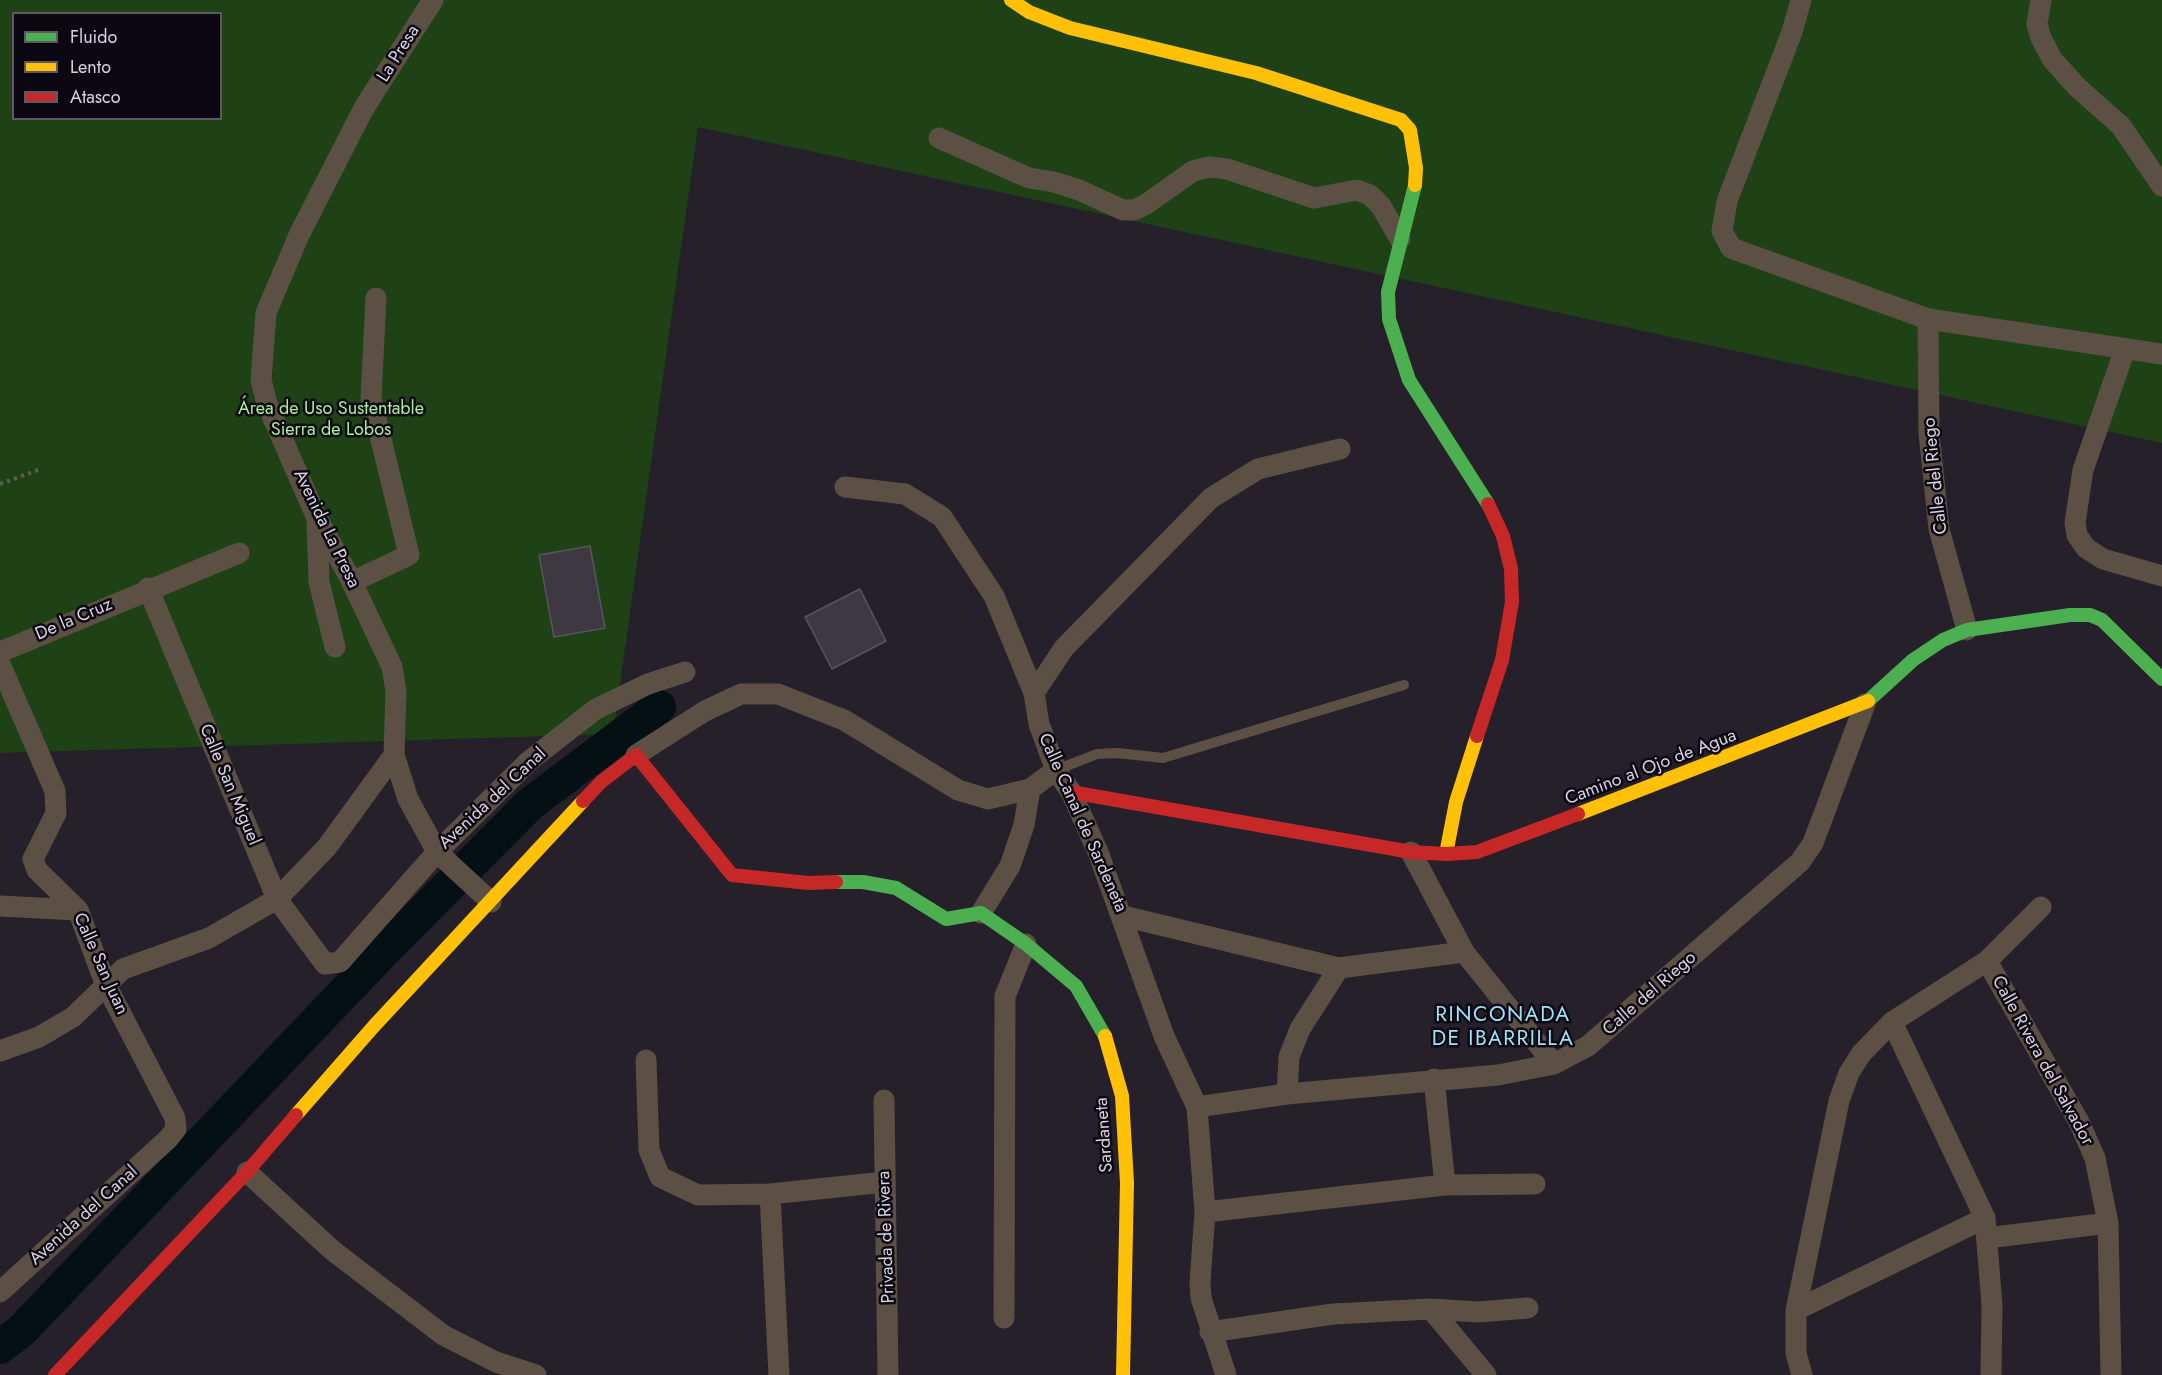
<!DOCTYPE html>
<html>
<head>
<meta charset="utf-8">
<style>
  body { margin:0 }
  #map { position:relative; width:2162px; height:1375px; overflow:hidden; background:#25202a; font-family:Jost,sans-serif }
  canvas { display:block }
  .legend { position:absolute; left:12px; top:12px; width:210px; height:108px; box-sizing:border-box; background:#0c0811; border:2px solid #5e5964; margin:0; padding:8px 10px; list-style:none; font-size:18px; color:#d8d2e0 }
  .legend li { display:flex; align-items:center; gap:12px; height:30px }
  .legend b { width:30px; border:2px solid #5e5964 }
</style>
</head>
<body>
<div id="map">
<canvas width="2162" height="1375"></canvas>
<ul class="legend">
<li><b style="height:8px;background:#4caf50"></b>Fluido</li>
<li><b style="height:8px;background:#ffc107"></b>Lento</li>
<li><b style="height:8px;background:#c62828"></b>Atasco</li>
</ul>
</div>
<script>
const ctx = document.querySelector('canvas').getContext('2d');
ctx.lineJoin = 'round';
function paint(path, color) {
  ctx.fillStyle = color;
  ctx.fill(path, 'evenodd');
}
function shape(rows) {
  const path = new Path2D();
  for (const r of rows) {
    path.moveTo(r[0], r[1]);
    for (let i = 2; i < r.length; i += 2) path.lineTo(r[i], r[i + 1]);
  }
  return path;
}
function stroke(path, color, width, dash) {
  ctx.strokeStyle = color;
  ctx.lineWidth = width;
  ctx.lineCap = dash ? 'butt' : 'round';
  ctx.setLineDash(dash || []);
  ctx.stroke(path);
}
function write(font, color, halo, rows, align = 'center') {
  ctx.font = font + ' Jost,sans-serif';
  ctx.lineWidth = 5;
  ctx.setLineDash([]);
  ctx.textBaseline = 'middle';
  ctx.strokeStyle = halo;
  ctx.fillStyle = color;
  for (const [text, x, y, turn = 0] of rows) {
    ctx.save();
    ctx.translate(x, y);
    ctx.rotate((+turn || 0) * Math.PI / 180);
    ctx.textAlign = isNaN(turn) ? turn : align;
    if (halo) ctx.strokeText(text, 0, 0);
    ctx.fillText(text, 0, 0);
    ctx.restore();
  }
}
const green = shape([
  [0,0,2162,0,2162,443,698,127,613,734,0,753],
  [14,14,220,14,220,118,14,118]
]);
const river = shape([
  [0,1347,21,1331,382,953,530,804,659,707]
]);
const building = shape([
  [590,546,605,628,554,637,539,555,590,546],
  [860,589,886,641,832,669,805,617,860,589]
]);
const path = shape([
  [0,484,38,470]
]);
const lane = shape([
  [1056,770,1097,754,1118,753,1163,758,1404,685]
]);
const street = shape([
  [433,0,364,108,299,235,266,313,261,380,267,404,316,516,352,582,392,667,396,691,394,755,408,799,437,852,491,902],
  [1801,0,1792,32,1727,201,1722,231,1731,248,1928,319,2162,354],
  [2041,0,2037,24,2041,38,2052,59,2077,87,2121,126,2162,186],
  [939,138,1029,178,1054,182,1079,190,1123,210,1134,210,1145,205,1193,171,1209,167,1227,169,1314,198,1357,190,1370,195,1381,206,1400,239],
  [1928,319,1929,433,1939,529,1967,630],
  [2125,349,2083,470,2075,523,2077,535,2086,548,2103,559,2162,576],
  [845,487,905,494,942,517,994,596,1034,693],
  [317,523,319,582,335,647],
  [352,582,409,555,371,398,376,298],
  [148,588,277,899,325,964,340,962,437,852,529,761,596,709,648,684,685,672],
  [0,652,239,553],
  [0,664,55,791,56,813,33,859,37,870,78,910,105,983,175,1118,176,1129,168,1139,0,1292],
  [636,755,705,711,741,694,778,694,844,720,958,790,988,799,1030,789],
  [1411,852,1464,952,1554,1064],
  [0,906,78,910],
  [981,913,1010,866,1024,825,1030,789,1056,770],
  [1123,916,1339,968,1464,952],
  [1987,961,2079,1122,2095,1158,2108,1223,2111,1375],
  [1892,1022,1985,1218,1992,1306,1991,1375],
  [0,1051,39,1037,73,1017,123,969,209,938,277,899,327,847,394,755],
  [646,1060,649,1150,660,1177,698,1195,770,1194,885,1182],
  [1434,1079,1445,1185],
  [1287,1094,1289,1057,1300,1029,1339,968],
  [884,1100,888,1375],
  [1197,1107,1287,1094,1498,1075,1554,1064,1588,1046,1800,862,1813,843,1865,704],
  [247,1172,332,1250,443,1335,496,1362,536,1375],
  [770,1194,779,1375],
  [1205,1212,1445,1185,1535,1184],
  [1987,1238,2108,1223],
  [1431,1309,1486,1375],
  [1796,1310,1985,1218],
  [1004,1318,1005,996,1026,944],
  [1210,1332,1333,1314,1431,1309,1478,1312,1528,1308],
  [1226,1375,1201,1298,1200,1282,1205,1212,1197,1107,1164,1036,1098,852,1071,792,1056,770,1039,724,1034,693,1064,648,1211,498,1258,469,1340,449],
  [1802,1375,1796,1353,1796,1310,1839,1101,1849,1073,1861,1054,1892,1022,1987,961,2041,907]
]);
const fast = shape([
  [1415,185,1388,292,1389,319,1409,380,1488,504],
  [1868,701,1913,660,1943,640,1967,630,2070,615,2090,615,2102,620,2162,679],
  [836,882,863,882,896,888,946,919,981,913,1026,944,1076,986,1105,1036]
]);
const slow = shape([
  [1011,0,1029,12,1070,28,1256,73,1401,120,1410,130,1416,168,1415,185],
  [1578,814,1868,701],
  [1446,854,1456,802,1477,736],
  [1105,1036,1122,1096,1127,1183,1123,1375],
  [296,1115,374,1026,583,801]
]);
const jam = shape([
  [1477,736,1502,660,1512,602,1511,569,1503,536,1488,504],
  [1071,792,1411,852,1446,854,1477,852,1578,814],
  [583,801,601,782,636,755,732,875,808,883,836,882],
  [55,1375,247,1172,296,1115]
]);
const streetNames = [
  ["La Presa",399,54,-58],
  ["Calle del Riego",1936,476,-96],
  ["Avenida La Presa",326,529,64],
  ["De la Cruz",74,620,-23],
  ["Camino al Ojo de Agua",1651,768,-21],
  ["Calle San Miguel",229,785,67],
  ["Avenida del Canal",493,799,-43],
  ["Calle Canal de Sardeneta",1082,823,66],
  ["Calle San Juan",100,964,66],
  ["Calle del Riego",1650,994,-41],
  ["Calle Rivera del Salvador",2042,1061,61],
  ["Sardaneta",1105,1135,-94],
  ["Avenida del Canal",84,1216,-42],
  ["Privada de Rivera",887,1237,-92]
];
const parkNames = [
  ["Área de Uso Sustentable",331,410],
  ["Sierra de Lobos",331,431]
];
const quarterNames = [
  ["RINCONADA",1503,1016],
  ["DE IBARRILLA",1503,1040]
];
paint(green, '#1e4216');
stroke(river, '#051014', 34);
paint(building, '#3d3841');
stroke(building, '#59545e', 1.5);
stroke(path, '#635b57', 4, [3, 4.5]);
stroke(lane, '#5c5045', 10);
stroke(street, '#5c5045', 21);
stroke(fast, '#4caf50', 14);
stroke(slow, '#ffc107', 14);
stroke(jam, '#c62828', 14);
write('18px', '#d8d2e0', '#0c0811', streetNames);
write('18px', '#a6ef96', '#0c0811', parkNames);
ctx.letterSpacing = '1.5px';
write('21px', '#99e5fa', '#0c0811', quarterNames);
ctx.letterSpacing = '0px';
</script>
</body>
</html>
